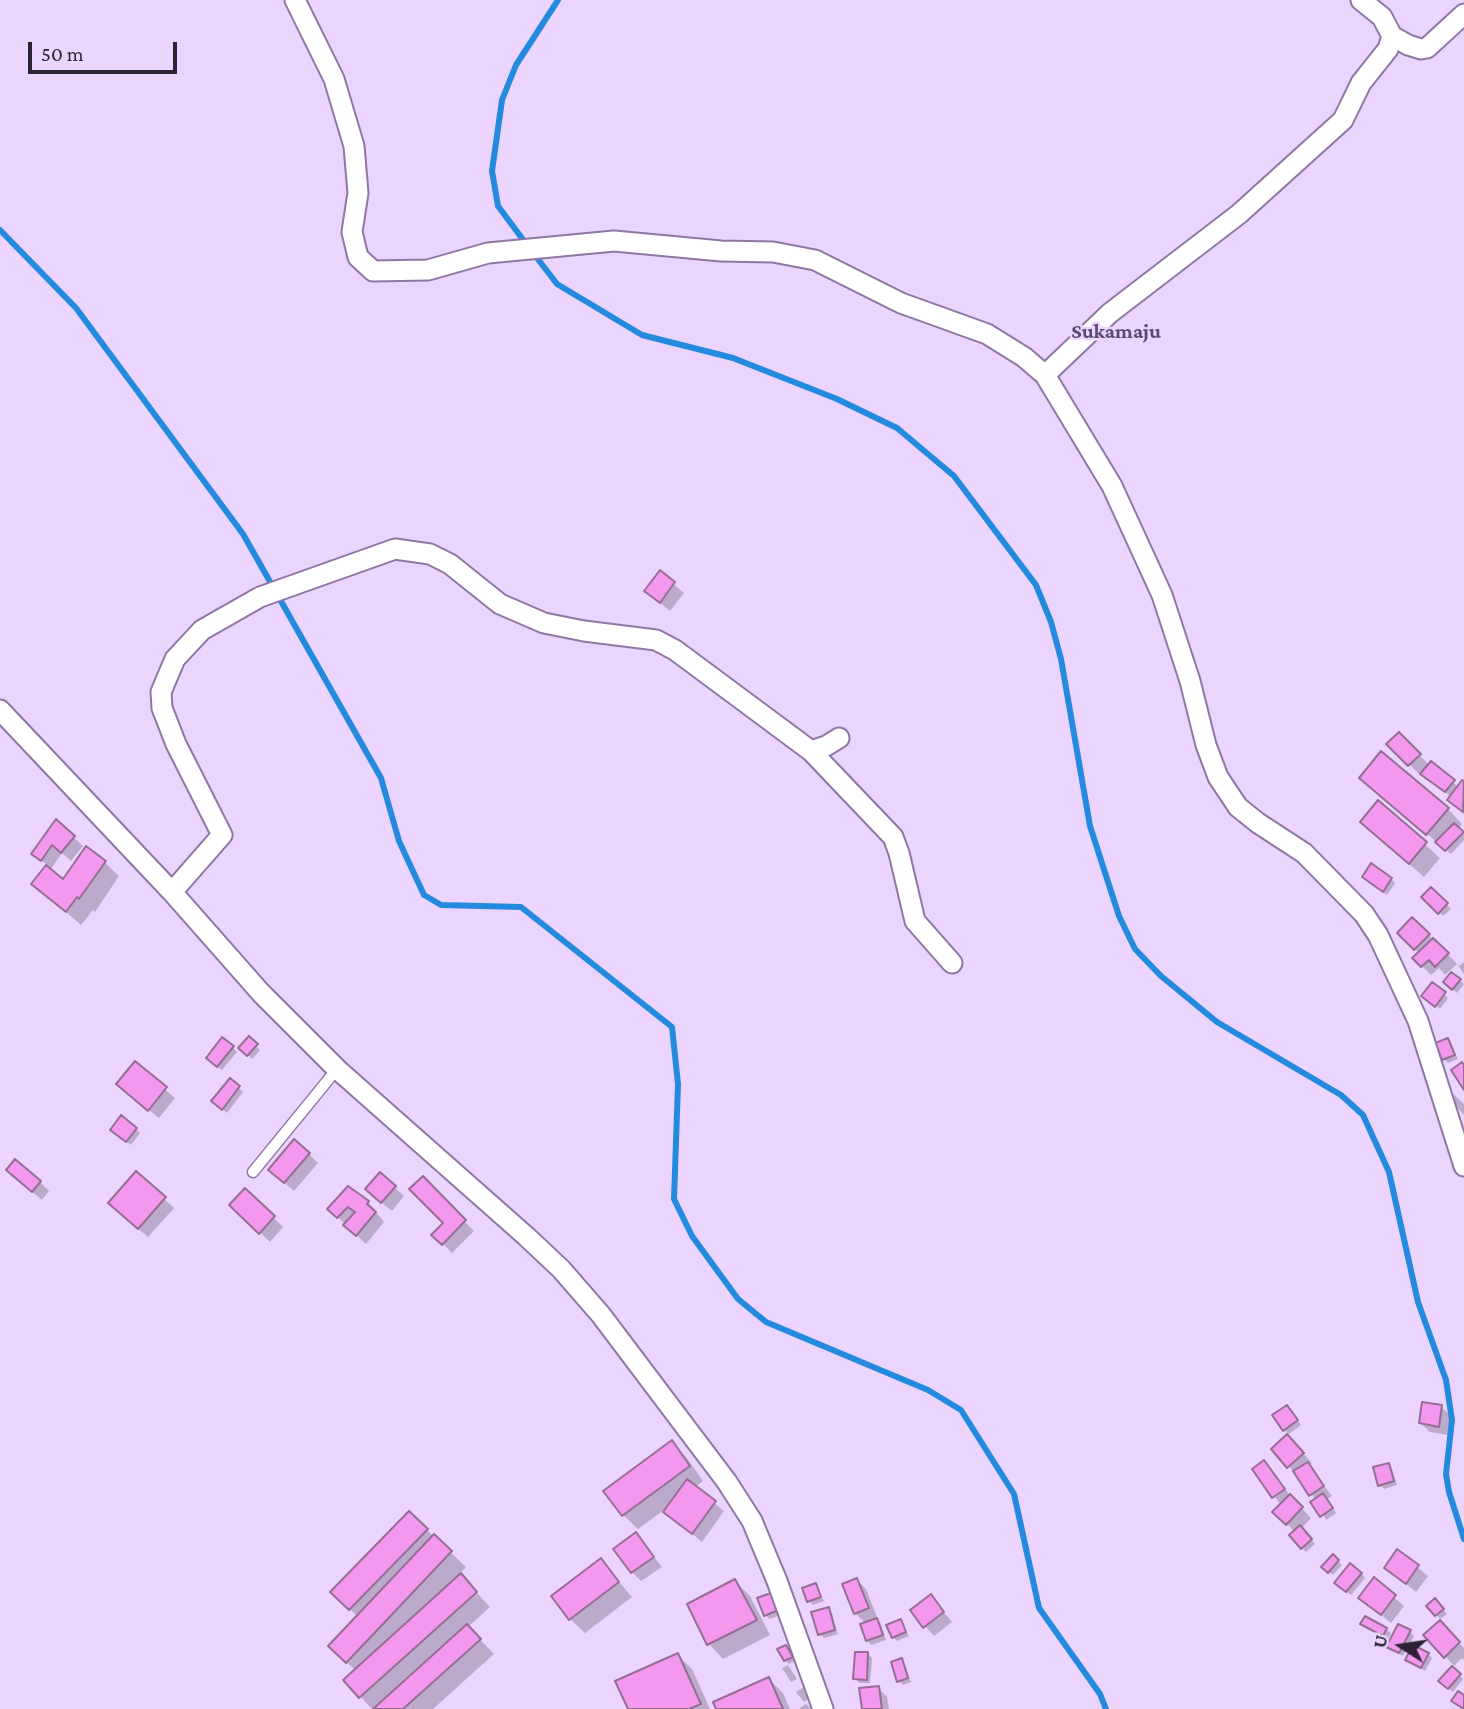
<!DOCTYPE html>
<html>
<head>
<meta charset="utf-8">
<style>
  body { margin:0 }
  #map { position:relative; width:1464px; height:1709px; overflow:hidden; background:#ebd5fe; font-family:"Crimson Pro",serif }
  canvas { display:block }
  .north { position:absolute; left:1366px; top:1611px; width:70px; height:70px; -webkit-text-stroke:5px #ebd5fe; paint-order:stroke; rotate:282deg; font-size:19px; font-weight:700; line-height:28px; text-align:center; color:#2c2234 }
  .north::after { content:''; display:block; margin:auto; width:24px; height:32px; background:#2c2234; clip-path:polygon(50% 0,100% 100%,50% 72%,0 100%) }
  .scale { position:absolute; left:28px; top:42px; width:149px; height:32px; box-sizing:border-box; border:4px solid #2c2234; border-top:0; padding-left:9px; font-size:21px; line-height:24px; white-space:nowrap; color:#2c2234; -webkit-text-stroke:5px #ebd5fe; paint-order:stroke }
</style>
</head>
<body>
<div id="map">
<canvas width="1464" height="1709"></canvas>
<div class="north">U</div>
<div class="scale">50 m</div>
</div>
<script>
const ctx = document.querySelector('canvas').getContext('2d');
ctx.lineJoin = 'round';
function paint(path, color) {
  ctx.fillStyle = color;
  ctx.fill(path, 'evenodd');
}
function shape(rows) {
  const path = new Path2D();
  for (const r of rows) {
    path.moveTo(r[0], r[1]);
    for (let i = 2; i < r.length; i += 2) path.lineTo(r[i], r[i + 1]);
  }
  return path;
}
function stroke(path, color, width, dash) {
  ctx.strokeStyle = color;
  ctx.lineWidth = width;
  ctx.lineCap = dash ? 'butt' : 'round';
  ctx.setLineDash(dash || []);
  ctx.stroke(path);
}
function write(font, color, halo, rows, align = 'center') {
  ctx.font = font + ' "Crimson Pro",serif';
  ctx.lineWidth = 5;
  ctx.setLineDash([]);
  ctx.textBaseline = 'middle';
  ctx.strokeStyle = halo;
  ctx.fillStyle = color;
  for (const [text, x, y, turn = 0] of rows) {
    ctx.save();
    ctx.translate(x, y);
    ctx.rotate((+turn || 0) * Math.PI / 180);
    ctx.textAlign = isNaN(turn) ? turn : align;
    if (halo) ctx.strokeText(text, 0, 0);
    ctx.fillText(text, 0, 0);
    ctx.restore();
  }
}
const shadow = shape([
  [660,573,684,593,670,611,646,591],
  [1399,734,1429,765,1459,787,1462,782,1464,783,1464,814,1449,800,1451,797,1421,772,1419,774,1389,744],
  [1361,778,1448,809,1462,824,1458,829,1464,835,1464,840,1451,854],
  [1379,803,1440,858,1424,877,1362,822],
  [56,821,83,846,71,861,62,853,50,870,64,881,104,862,119,876,95,912,93,910,81,925,34,884,48,866,34,854],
  [1391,879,1395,883,1387,895,1368,881],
  [1431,889,1451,909,1443,916,1423,897],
  [1413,919,1459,966,1464,962,1464,974,1457,964,1445,975,1439,968,1431,975,1414,958,1420,954,1399,933],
  [1460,980,1464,984,1457,993,1449,986],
  [1444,994,1448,998,1440,1009,1428,1000],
  [249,1039,260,1050,252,1059,241,1048],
  [1447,1040,1458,1059,1448,1063,1444,1059],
  [233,1048,237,1052,222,1070,212,1062],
  [135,1064,175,1098,159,1118,128,1093],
  [230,1080,243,1092,227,1113,218,1105],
  [1452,1093,1464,1104,1464,1115,1448,1097],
  [136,1129,140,1133,131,1145,116,1134],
  [309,1154,318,1163,294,1191,280,1179],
  [136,1173,174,1208,148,1237,119,1212],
  [380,1174,404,1196,392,1211,376,1198],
  [422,1179,474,1231,452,1253,434,1235,445,1223],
  [18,1180,40,1182,49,1191,42,1200],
  [245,1190,283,1227,270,1242,232,1205],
  [368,1202,384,1222,366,1244,329,1209],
  [1441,1407,1451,1416,1448,1435,1430,1432,1420,1423],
  [1291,1411,1301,1425,1289,1434,1284,1430],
  [672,1443,686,1457,703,1481,695,1487,724,1511,702,1542,664,1510,638,1529,623,1515],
  [1297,1446,1312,1463,1309,1466,1332,1496,1327,1499,1336,1513,1326,1520,1316,1500,1289,1466],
  [1264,1463,1293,1499,1311,1518,1301,1529,1315,1544,1306,1552,1291,1535,1295,1532,1275,1512,1281,1505,1254,1470],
  [1388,1465,1392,1469,1397,1485,1384,1489,1380,1485],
  [409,1513,466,1567,459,1574,490,1607,468,1627,494,1654,433,1709,372,1709,345,1680,356,1671,330,1646,358,1617,333,1592],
  [636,1534,662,1567,641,1581,632,1572],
  [1398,1552,1428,1576,1416,1592,1386,1568],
  [1333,1556,1342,1565,1333,1575,1323,1567],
  [601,1561,632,1597,585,1633,570,1619],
  [1361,1574,1365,1578,1351,1595,1340,1587],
  [857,1580,866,1589,877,1617,875,1618,881,1624,886,1640,871,1645,867,1640,866,1624,855,1613],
  [1374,1580,1404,1606,1391,1623,1360,1597],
  [735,1581,750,1596,770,1635,723,1659,709,1644,689,1605],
  [816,1585,824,1601,813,1605,809,1601],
  [931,1597,952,1622,934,1636,912,1611],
  [759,1599,789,1612,770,1619,765,1615],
  [1435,1601,1447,1614,1440,1619,1429,1606],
  [828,1609,832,1613,838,1634,824,1638,820,1634],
  [900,1621,909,1636,897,1641,893,1637],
  [1440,1622,1464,1648,1464,1660,1462,1658,1454,1666,1445,1656],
  [1362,1623,1386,1629,1391,1633,1388,1639],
  [1410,1632,1414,1636,1403,1656,1388,1647],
  [786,1647,795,1661,789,1664,785,1660],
  [868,1654,872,1658,870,1683,859,1683,855,1678],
  [1428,1654,1432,1658,1425,1671,1407,1660],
  [677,1655,692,1669,710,1709,629,1709],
  [901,1660,905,1665,911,1682,903,1685,899,1681],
  [788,1665,797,1679,791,1682,782,1668],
  [1452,1668,1463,1679,1453,1692,1445,1685],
  [769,1679,783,1693,790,1709,718,1709],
  [804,1687,812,1696,804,1702,796,1692],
  [878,1688,887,1697,889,1709,863,1709],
  [806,1704,811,1709,800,1709,800,1708]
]);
const stream = shape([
  [0,230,76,308,243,534,381,778,399,841,424,895,441,905,521,907,672,1027,678,1084,674,1199,692,1236,738,1299,766,1322,928,1390,961,1410,1014,1494,1039,1608,1100,1694,1106,1709],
  [527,245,498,206,492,171,502,100,516,65,558,0],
  [534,254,557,284,642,335,733,358,837,399,897,428,954,476,1036,585,1051,622,1061,659,1090,826,1119,916,1135,949,1161,976,1217,1022,1341,1095,1363,1115,1389,1172,1418,1302,1446,1380,1452,1420,1446,1474,1449,1492,1464,1539]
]);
const building = shape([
  [660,570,675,582,660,603,644,591,660,570],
  [1399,732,1421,754,1408,766,1386,744,1399,732],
  [1381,751,1449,808,1426,835,1359,778,1381,751],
  [1431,761,1455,780,1445,792,1420,774,1431,761],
  [1462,780,1464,781,1463,812,1447,800,1462,780],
  [1378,800,1427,842,1409,864,1360,822,1378,800],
  [56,819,75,836,61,853,52,845,41,861,31,854,56,819],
  [1454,823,1464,832,1445,851,1435,842,1454,823],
  [86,846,106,861,79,899,77,897,66,912,31,884,46,865,63,879,86,846],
  [1371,863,1392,878,1383,892,1362,877,1371,863],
  [1431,887,1448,903,1438,914,1421,897,1431,887],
  [1412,917,1430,934,1414,950,1397,933,1412,917],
  [1433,938,1449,953,1435,967,1429,960,1421,967,1412,958,1433,938],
  [1451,972,1461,979,1452,990,1443,982,1451,972],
  [1432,982,1446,992,1435,1007,1421,996,1432,982],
  [249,1036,258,1044,247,1056,238,1048,249,1036],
  [222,1037,234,1046,217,1067,206,1058,222,1037],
  [1448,1038,1455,1055,1442,1060,1435,1043,1448,1038],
  [135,1061,167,1087,148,1111,116,1084,135,1061],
  [1462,1062,1464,1065,1464,1090,1451,1070,1462,1062],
  [230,1078,240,1086,222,1110,211,1101,230,1078],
  [121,1115,137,1128,126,1142,110,1130,121,1115],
  [294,1139,310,1153,284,1183,268,1170,294,1139],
  [15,1159,41,1181,32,1192,6,1170,15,1159],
  [136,1171,166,1197,138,1229,108,1203,136,1171],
  [380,1172,396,1186,381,1203,365,1189,380,1172],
  [423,1176,466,1220,442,1245,431,1235,443,1223,409,1189,423,1176],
  [348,1186,369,1201,367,1204,376,1212,356,1236,343,1225,355,1212,348,1207,337,1218,327,1209,348,1186],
  [245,1188,275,1216,259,1234,229,1205,245,1188],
  [1422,1402,1442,1405,1439,1427,1419,1423,1422,1402],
  [1287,1405,1298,1420,1283,1431,1272,1415,1287,1405],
  [1287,1434,1304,1453,1287,1468,1271,1449,1287,1434],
  [672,1440,690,1466,622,1516,603,1491,672,1440],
  [1264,1460,1285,1489,1272,1498,1252,1469,1264,1460],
  [1308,1462,1324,1486,1309,1496,1293,1471,1308,1462],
  [1389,1463,1394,1481,1378,1486,1373,1467,1389,1463],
  [687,1479,716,1501,692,1534,663,1512,687,1479],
  [1323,1493,1333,1508,1320,1517,1310,1502,1323,1493],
  [1290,1494,1303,1507,1286,1525,1272,1512,1290,1494],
  [409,1511,428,1529,349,1610,330,1592,409,1511],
  [1300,1525,1312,1539,1301,1549,1289,1535,1300,1525],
  [636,1532,654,1557,631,1573,613,1549,636,1532],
  [434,1534,452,1551,346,1663,328,1646,434,1534],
  [1397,1549,1419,1565,1406,1584,1384,1568,1397,1549],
  [1333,1554,1339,1560,1328,1573,1321,1567,1333,1554],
  [601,1558,619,1582,569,1620,551,1596,601,1558],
  [1350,1563,1362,1573,1346,1592,1334,1583,1350,1563],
  [461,1573,477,1592,359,1698,343,1680,461,1573],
  [1374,1577,1396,1595,1381,1615,1358,1598,1374,1577],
  [857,1578,869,1608,854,1614,842,1584,857,1578],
  [735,1579,757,1620,707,1645,687,1604,735,1579],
  [816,1583,821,1597,807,1602,802,1588,816,1583],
  [779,1590,786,1607,764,1616,757,1598,779,1590],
  [931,1594,944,1612,923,1628,910,1610,931,1594],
  [1435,1598,1444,1609,1435,1616,1426,1606,1435,1598],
  [829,1607,835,1630,818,1635,811,1612,829,1607],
  [1365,1616,1387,1628,1383,1636,1360,1624,1365,1616],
  [877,1618,883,1635,866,1641,860,1624,877,1618],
  [901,1619,906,1632,892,1638,886,1625,901,1619],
  [1440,1620,1460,1642,1444,1658,1423,1635,1440,1620],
  [467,1624,481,1639,403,1709,373,1709,467,1624],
  [1398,1624,1411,1630,1399,1653,1386,1647,1398,1624],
  [786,1645,793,1657,784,1661,777,1649,786,1645],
  [1413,1645,1429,1653,1421,1668,1405,1660,1413,1645],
  [855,1652,868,1652,867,1680,853,1679,855,1652],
  [678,1653,701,1704,689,1709,628,1709,615,1681,678,1653],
  [902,1658,908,1678,897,1682,891,1662,902,1658],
  [1452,1666,1461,1674,1448,1689,1438,1681,1452,1666],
  [769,1677,783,1709,716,1709,713,1702,769,1677],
  [879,1686,882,1709,862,1709,859,1688,879,1686],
  [1458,1691,1464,1695,1464,1709,1451,1701,1458,1691]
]);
const lane = shape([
  [253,1172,337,1069]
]);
const street = shape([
  [295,0,334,79,354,146,358,193,352,232,358,257,373,271,428,270,488,253,614,241,721,251,773,252,815,260,901,303,987,334,1024,357,1045,375,1112,486,1162,595,1190,681,1206,745,1218,777,1238,807,1258,823,1304,853,1364,914,1378,935,1418,1021,1464,1166],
  [1392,36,1408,45,1421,49,1427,48,1464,14],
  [1045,375,1110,313,1239,214,1343,120,1361,83,1388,49,1392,36,1382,17,1361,0],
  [0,710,172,892,261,993,337,1069,527,1237,561,1269,601,1315,727,1482,752,1521,777,1581,823,1709],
  [811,751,893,837,899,853,915,921,952,963],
  [172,892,222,835,176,744,162,708,161,692,175,659,202,630,260,597,395,549,430,554,450,564,500,604,544,623,584,631,656,640,675,650,811,751,826,746,839,738]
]);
const quarterNames = [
  ["Sukamaju",1116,332]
];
paint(shadow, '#0003');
stroke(stream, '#248add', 6);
paint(building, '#f498ef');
stroke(building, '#966e93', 2);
stroke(lane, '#8f76a4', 13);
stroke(street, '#8f76a4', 23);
stroke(lane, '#fff', 10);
stroke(street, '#fff', 19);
write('bold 21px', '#5f4872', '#ebd5fe', quarterNames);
</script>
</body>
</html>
